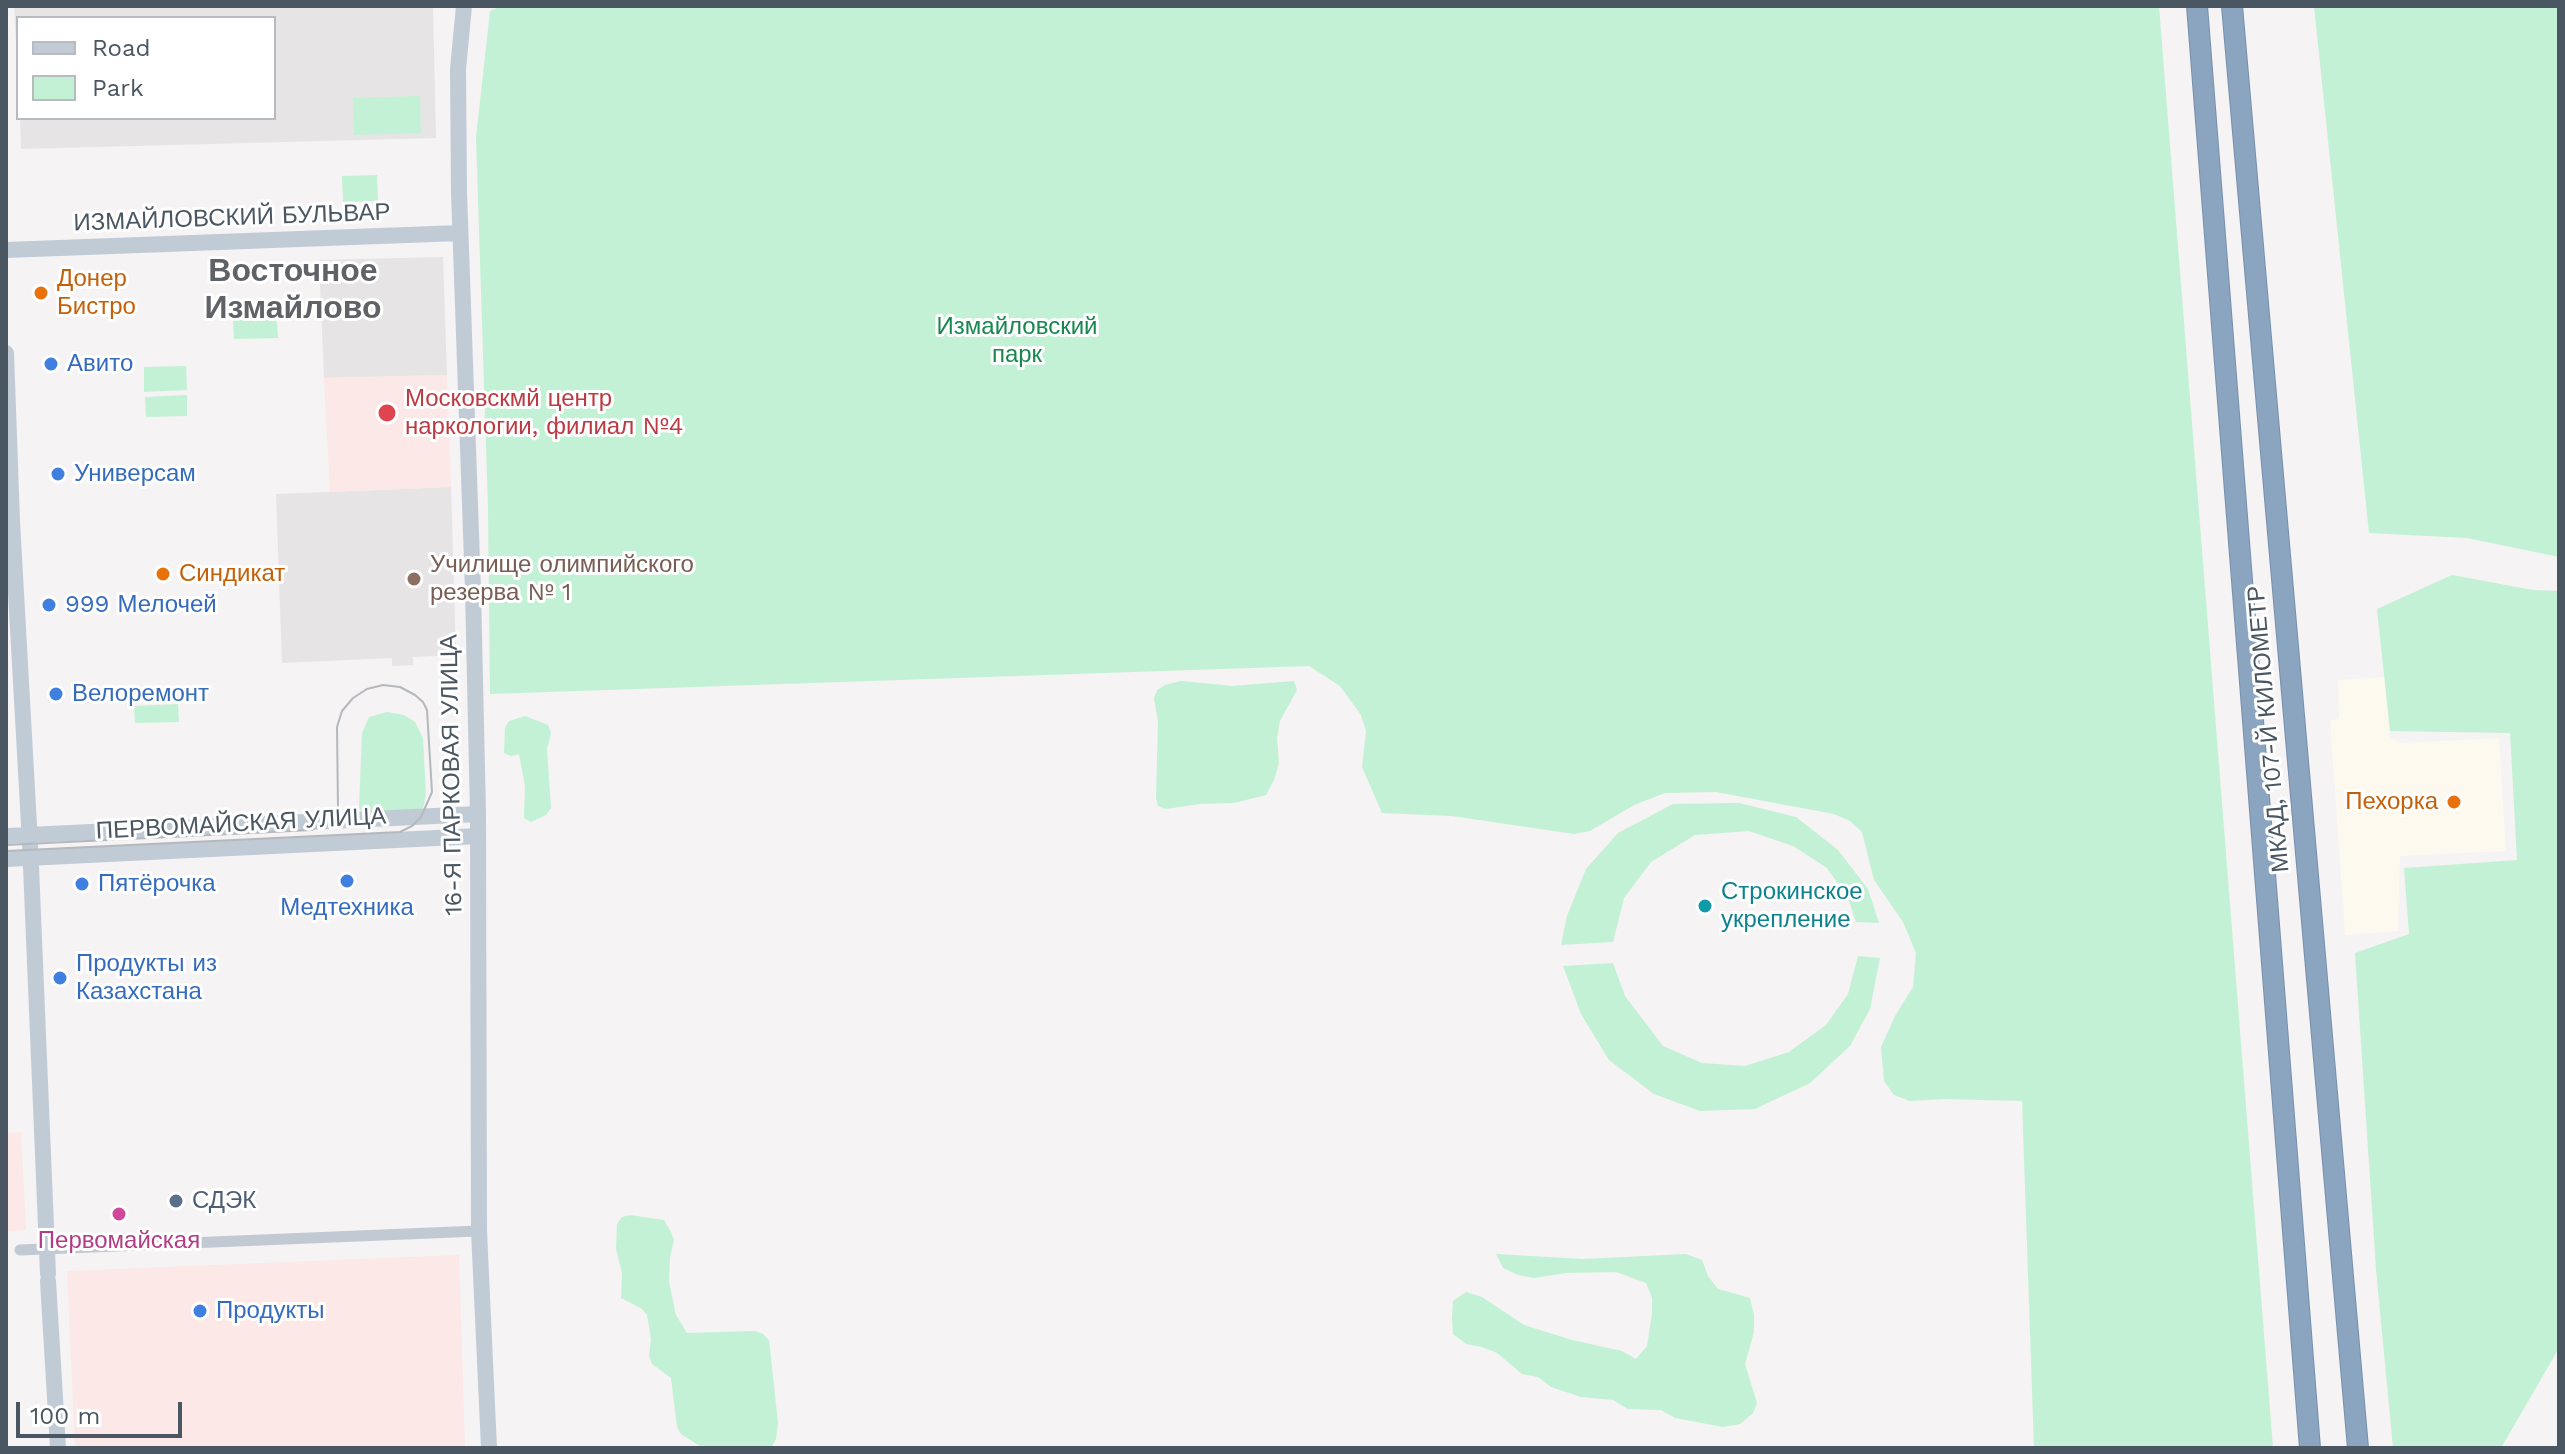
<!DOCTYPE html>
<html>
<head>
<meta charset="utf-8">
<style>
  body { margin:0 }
  #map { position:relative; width:2565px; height:1454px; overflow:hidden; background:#f5f3f3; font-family:"Work Sans",sans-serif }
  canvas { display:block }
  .frame { position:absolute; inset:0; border:8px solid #4a5661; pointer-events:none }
  .legend { position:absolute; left:16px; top:16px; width:260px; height:104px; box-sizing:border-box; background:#fff; border:2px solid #b7bbc0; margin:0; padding:10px 14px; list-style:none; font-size:24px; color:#4a5661 }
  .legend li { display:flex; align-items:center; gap:16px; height:40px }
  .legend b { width:40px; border:2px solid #b7bbc0 }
  .scale { position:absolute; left:16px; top:1402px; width:166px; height:36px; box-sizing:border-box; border:4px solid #4a5661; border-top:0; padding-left:10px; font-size:24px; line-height:28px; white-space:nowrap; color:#4a5661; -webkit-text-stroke:6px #fff; paint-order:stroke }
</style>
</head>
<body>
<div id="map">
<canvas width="2565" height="1454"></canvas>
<div class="frame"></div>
<ul class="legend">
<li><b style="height:10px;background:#c1cbd6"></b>Road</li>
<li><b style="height:22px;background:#c3f1d5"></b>Park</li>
</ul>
<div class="scale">100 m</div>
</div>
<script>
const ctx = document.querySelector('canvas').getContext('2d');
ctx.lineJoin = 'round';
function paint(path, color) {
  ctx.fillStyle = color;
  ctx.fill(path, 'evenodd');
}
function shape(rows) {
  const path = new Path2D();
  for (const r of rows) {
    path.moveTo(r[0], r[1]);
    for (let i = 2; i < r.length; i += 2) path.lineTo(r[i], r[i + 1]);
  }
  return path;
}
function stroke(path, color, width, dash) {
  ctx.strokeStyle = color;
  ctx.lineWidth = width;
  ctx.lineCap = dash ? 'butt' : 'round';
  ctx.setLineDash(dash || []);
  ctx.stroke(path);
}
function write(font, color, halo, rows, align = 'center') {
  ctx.font = font + ' "Work Sans",sans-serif';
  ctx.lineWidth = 6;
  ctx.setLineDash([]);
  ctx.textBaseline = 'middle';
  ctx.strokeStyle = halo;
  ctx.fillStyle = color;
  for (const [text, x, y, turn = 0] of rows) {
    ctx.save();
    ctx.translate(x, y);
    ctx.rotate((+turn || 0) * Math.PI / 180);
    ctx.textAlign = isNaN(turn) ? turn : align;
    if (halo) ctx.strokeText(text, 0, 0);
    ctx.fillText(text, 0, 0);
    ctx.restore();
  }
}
const commercial = shape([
  [2385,677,2390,737,2400,743,2499,738,2506,851,2400,856,2398,931,2345,935,2330,720,2339,719,2338,680]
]);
const education = shape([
  [14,6,433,6,436,138,21,149,20,118,274,118,274,18,18,18,18,83],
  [443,257,447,375,324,378,319,260],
  [451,487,456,655,413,657,413,665,392,666,392,658,282,663,276,494]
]);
const medical = shape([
  [447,375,451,487,330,492,324,378],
  [21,1132,26,1230,6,1231,6,1133],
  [459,1255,465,1448,75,1448,67,1271]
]);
const green = shape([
  [502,6,2159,6,2273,1448,2034,1448,2022,1101,1944,1099,1910,1101,1894,1095,1884,1081,1881,1047,1895,1016,1913,987,1916,953,1903,922,1874,880,1862,832,1850,821,1834,814,1716,792,1665,793,1634,805,1590,831,1574,834,1452,816,1382,813,1362,767,1366,731,1361,715,1340,686,1309,666,490,694,488,507,476,137,490,11],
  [2314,6,2559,6,2559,557,2467,538,2369,533],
  [420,96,421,133,354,135,353,98],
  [377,175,378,201,343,202,342,176],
  [272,318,277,322,278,338,234,339,233,319],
  [186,366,187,390,144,392,144,367],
  [187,395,187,416,146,417,145,397],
  [2452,575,2533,590,2559,591,2559,1348,2501,1448,2393,1448,2376,1269,2355,953,2409,934,2404,868,2517,860,2510,733,2390,731,2377,609],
  [1181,681,1233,686,1294,681,1297,690,1280,721,1277,738,1279,763,1274,780,1266,795,1234,803,1200,804,1166,809,1158,806,1156,798,1158,722,1154,698,1157,690,1165,685],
  [178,704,179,722,135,723,134,706],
  [387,712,404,715,415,722,423,738,426,795,423,808,417,811,361,811,359,808,362,733,369,717],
  [525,716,548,725,551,733,547,749,551,808,546,815,531,822,524,818,525,786,519,754,511,756,504,753,505,728,509,721],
  [1739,803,1796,817,1838,850,1868,889,1879,923,1856,922,1848,898,1827,868,1793,846,1749,831,1695,835,1651,862,1624,898,1613,942,1561,945,1567,916,1586,869,1618,833,1673,804],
  [1858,956,1880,958,1870,1009,1850,1046,1810,1083,1755,1109,1700,1111,1654,1094,1609,1060,1581,1014,1563,966,1613,963,1625,996,1663,1046,1702,1063,1745,1066,1789,1052,1826,1025,1848,994],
  [630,1215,664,1220,671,1232,674,1240,670,1257,669,1282,676,1315,687,1333,755,1331,763,1334,769,1340,778,1423,776,1439,771,1448,703,1448,681,1434,677,1427,671,1378,652,1364,649,1356,651,1339,647,1315,642,1309,621,1298,622,1273,616,1249,617,1224,622,1217],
  [1496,1254,1583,1259,1686,1254,1702,1260,1708,1276,1718,1289,1750,1298,1754,1315,1754,1332,1745,1364,1757,1403,1753,1413,1740,1424,1723,1427,1675,1418,1661,1410,1628,1409,1613,1400,1581,1397,1551,1387,1538,1377,1522,1374,1497,1353,1482,1347,1466,1344,1453,1334,1452,1318,1453,1301,1466,1292,1482,1297,1524,1325,1572,1340,1622,1351,1636,1359,1647,1346,1652,1314,1652,1298,1646,1283,1616,1272,1566,1273,1534,1278,1518,1275,1503,1268]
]);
const street = shape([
  [20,1250,479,1231]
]);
const secondary = shape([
  [464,6,458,69,459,192,473,590,478,814,479,1231,489,1448],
  [6,250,460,233],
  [6,353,12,521,30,843,48,1274],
  [6,836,478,814],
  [6,859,478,836],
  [48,1281,58,1448]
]);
const highway = shape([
  [2197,6,2310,1448],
  [2232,6,2358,1448]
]);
const tram = shape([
  [6,845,312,830,327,820,338,808,337,727,342,711,353,698,367,689,383,685,400,687,415,695,423,702,427,710,432,792,421,817,412,826,400,832,6,851]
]);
const markers = [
  [41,293,8,"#e8710a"],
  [51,364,8,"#3f7fe0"],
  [387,413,10,"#e0444e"],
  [58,474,8,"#3f7fe0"],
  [163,574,8,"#e8710a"],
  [414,579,8,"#8d6e63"],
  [49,605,8,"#3f7fe0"],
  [56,694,8,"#3f7fe0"],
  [2454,802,8,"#e8710a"],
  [347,881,8,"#3f7fe0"],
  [82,884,8,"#3f7fe0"],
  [1705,906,8,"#0f9aa8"],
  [60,978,8,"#3f7fe0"],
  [176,1201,8,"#5c6f8a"],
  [119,1214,8,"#d1479c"],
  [200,1311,8,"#3f7fe0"]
];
const streetNames = [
  ["ИЗМАЙЛОВСКИЙ БУЛЬВАР",232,218,-2],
  ["МКАД, 107-Й КИЛОМЕТР",2269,729,-95],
  ["16-Я ПАРКОВАЯ УЛИЦА",452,775,-91],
  ["ПЕРВОМАЙСКАЯ УЛИЦА",241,824,-3]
];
const foodNames = [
  ["Донер",57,279],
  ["Бистро",57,307],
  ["Синдикат",179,574],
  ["Пехорка",2438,802,"right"]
];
const parkNames = [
  ["Измайловский",1017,327],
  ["парк",1017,355]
];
const shopNames = [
  ["Авито",67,364],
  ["Универсам",74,474],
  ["999 Мелочей",65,605],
  ["Велоремонт",72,694],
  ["Пятёрочка",98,884],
  ["Медтехника",347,908,"center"],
  ["Продукты из",76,964],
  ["Казахстана",76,992],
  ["Продукты",216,1311]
];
const healthNames = [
  ["Московскмй центр",405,399],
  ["наркологии, филиал №4",405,427]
];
const educationNames = [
  ["Училище олимпийского",430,565],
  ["резерва № 1",430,593]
];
const cultureNames = [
  ["Строкинское",1721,892],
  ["укрепление",1721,920]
];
const serviceNames = [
  ["СДЭК",192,1201]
];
const hotelNames = [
  ["Первомайская",119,1241]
];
const districtNames = [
  ["Восточное",293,272],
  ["Измайлово",293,309]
];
paint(commercial, '#fdf9ef');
paint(education, '#e6e4e5');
paint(medical, '#fce8e6');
paint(green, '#c3f1d5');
stroke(highway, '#7690ad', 22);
stroke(street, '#c1cad2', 11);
stroke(secondary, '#c1cbd6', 16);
stroke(highway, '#8ba5c1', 20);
stroke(tram, '#b5b8bd', 2);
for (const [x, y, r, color] of markers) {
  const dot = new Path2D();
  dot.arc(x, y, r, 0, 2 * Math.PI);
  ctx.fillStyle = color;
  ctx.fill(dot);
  stroke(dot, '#fff', 3);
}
write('24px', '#4a5661', '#fff', streetNames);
write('24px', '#c56008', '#fff', foodNames, 'left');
write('24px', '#17864f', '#fff', parkNames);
write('24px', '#366cbe', '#fff', shopNames, 'left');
write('24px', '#be3a42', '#fff', healthNames, 'left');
write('24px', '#785e54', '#fff', educationNames, 'left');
write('24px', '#0d838f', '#fff', cultureNames, 'left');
write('24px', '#4e5e75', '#fff', serviceNames, 'left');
write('24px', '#b23c85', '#fff', hotelNames);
write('bold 32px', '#5f6368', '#fff', districtNames);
</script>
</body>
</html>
